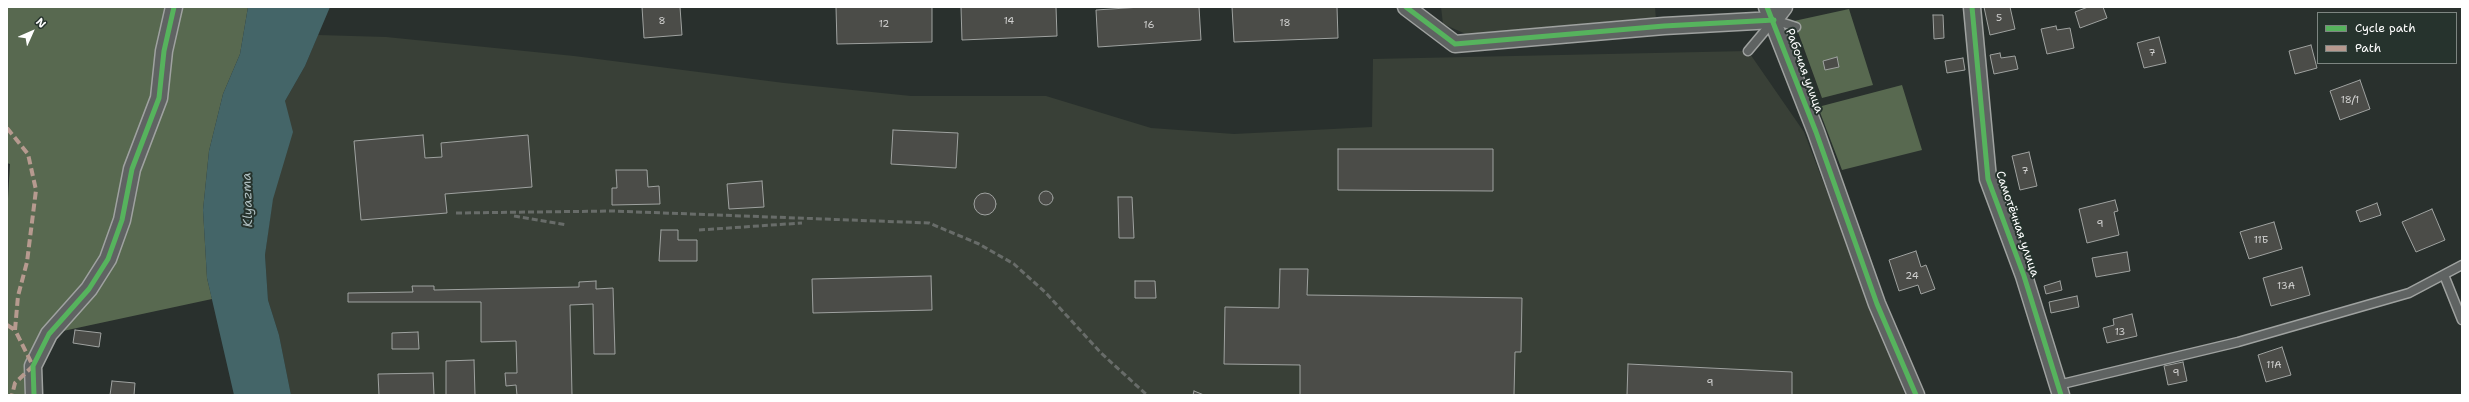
<!DOCTYPE html>
<html>
<head>
<meta charset="utf-8">
<style>
  body { margin:0 }
  #map { position:relative; width:2469px; height:402px; overflow:hidden; background:#29302d; font-family:"Shantell Sans",sans-serif }
  canvas { display:block }
  .frame { position:absolute; inset:0; border:8px solid #fff; pointer-events:none }
  .legend { position:absolute; left:2317px; top:12px; width:140px; height:52px; box-sizing:border-box; background:#26332d; border:1px solid #7d8581; margin:0; padding:5px 7px; list-style:none; font-size:12px; color:#fff }
  .legend li { display:flex; align-items:center; gap:8px; height:20px }
  .legend b { width:20px; border:1px solid #7d8581 }
  .north { position:absolute; left:12px; top:12px; width:40px; height:40px; -webkit-text-stroke:3px #26332d; paint-order:stroke; rotate:45deg; font-size:11px; font-weight:700; line-height:16px; text-align:center; color:#fff }
  .north::after { content:''; display:block; margin:auto; width:14px; height:18px; background:#fff; clip-path:polygon(50% 0,100% 100%,50% 72%,0 100%) }
</style>
</head>
<body>
<div id="map">
<canvas width="2469" height="402"></canvas>
<div class="frame"></div>
<ul class="legend">
<li><b style="height:5px;background:#56b35d"></b>Cycle path</li>
<li><b style="height:5px;background:#b69a8f"></b>Path</li>
</ul>
<div class="north">N</div>
</div>
<script>
const ctx = document.querySelector('canvas').getContext('2d');
ctx.lineJoin = 'round';
function paint(path, color) {
  ctx.fillStyle = color;
  ctx.fill(path, 'evenodd');
}
function shape(rows) {
  const path = new Path2D();
  for (const r of rows) {
    if (r.length === 3) {
      path.moveTo(r[0] + r[2], r[1]);
      path.arc(r[0], r[1], r[2], 0, 2 * Math.PI);
      continue;
    }
    path.moveTo(r[0], r[1]);
    for (let i = 2; i < r.length; i += 2) path.lineTo(r[i], r[i + 1]);
  }
  return path;
}
function stroke(path, color, width, dash) {
  ctx.strokeStyle = color;
  ctx.lineWidth = width;
  ctx.lineCap = dash ? 'butt' : 'round';
  ctx.setLineDash(dash || []);
  ctx.stroke(path);
}
function write(font, color, halo, rows, align = 'center') {
  ctx.font = font + ' "Shantell Sans",sans-serif';
  ctx.lineWidth = 4;
  ctx.setLineDash([]);
  ctx.textBaseline = 'middle';
  ctx.strokeStyle = halo;
  ctx.fillStyle = color;
  for (const [text, x, y, turn = 0] of rows) {
    ctx.save();
    ctx.translate(x, y);
    ctx.rotate((+turn || 0) * Math.PI / 180);
    ctx.textAlign = isNaN(turn) ? turn : align;
    if (halo) ctx.strokeText(text, 0, 0);
    ctx.fillText(text, 0, 0);
    ctx.restore();
  }
}
const built = shape([
  [1441,7,1655,7,1656,20,1466,34,1443,24],
  [318,35,386,37,574,56,784,83,911,96,1046,96,1151,128,1234,134,1372,127,1373,59,1748,51,1804,132,1905,395,291,395,279,335,268,300,265,255,285,101,305,66]
]);
const green = shape([
  [7,7,248,7,240,54,223,94,209,151,203,210,207,278,212,299,49,334,34,395,7,395,7,216,10,164,7,163],
  [1849,9,1873,85,1822,98,1794,21],
  [1902,85,1922,150,1842,170,1818,107]
]);
const water = shape([
  [248,7,330,7,305,66,285,101,293,132,273,199,265,255,268,300,279,335,291,395,234,395,207,278,203,210,209,151,223,94,240,54]
]);
const building = shape([
  [642,7,680,7,682,35,644,38,642,7],
  [836,7,932,7,932,42,837,44,836,7],
  [961,7,1056,7,1057,36,962,40,961,7],
  [1141,7,1199,7,1201,40,1098,47,1096,10,1141,7],
  [1232,7,1337,7,1338,38,1234,42,1232,7],
  [1984,7,2010,7,2015,29,1990,35,1984,7],
  [2088,7,2103,7,2107,18,2080,28,2075,12,2088,7],
  [1933,15,1943,15,1944,38,1934,39,1933,15],
  [2056,26,2057,30,2070,28,2074,48,2047,54,2041,29,2056,26],
  [2159,37,2166,63,2144,68,2137,43,2159,37],
  [2311,45,2317,68,2295,74,2289,51,2311,45],
  [2000,53,2001,58,2015,56,2018,69,1994,74,1990,55,2000,53],
  [1837,57,1839,67,1825,70,1823,61,1837,57],
  [1963,58,1965,70,1947,73,1945,61,1963,58],
  [2360,80,2370,109,2340,120,2330,91,2360,80],
  [893,130,958,133,956,168,891,164,893,130],
  [423,135,425,158,442,157,441,143,528,135,532,187,445,194,447,213,361,220,354,141,423,135],
  [1338,149,1493,149,1493,191,1338,190,1338,149],
  [2029,152,2037,186,2020,190,2012,156,2029,152],
  [616,170,647,170,648,187,659,186,660,204,612,205,612,188,617,188,616,170],
  [762,181,764,207,729,209,727,184,762,181],
  [1046,198,7],
  [985,204,11],
  [1118,197,1132,197,1134,238,1119,238,1118,197],
  [2115,200,2118,211,2114,212,2119,235,2087,243,2079,209,2115,200],
  [2377,203,2381,215,2360,222,2356,211,2377,203],
  [2432,209,2445,240,2416,252,2402,222,2432,209],
  [2274,222,2282,249,2249,259,2240,232,2274,222],
  [661,230,678,230,678,240,697,240,697,261,659,261,661,230],
  [1916,251,1921,267,1926,265,1935,289,1921,294,1918,285,1899,291,1889,260,1916,251],
  [2127,252,2130,271,2096,277,2092,258,2127,252],
  [2302,267,2310,295,2271,306,2263,278,2302,267],
  [1280,269,1308,269,1307,295,1522,298,1521,352,1515,352,1514,395,1300,395,1300,365,1224,364,1225,307,1279,308,1280,269],
  [931,276,932,310,813,313,812,279,931,276],
  [596,281,596,289,613,288,615,354,594,354,593,304,570,305,572,395,517,395,516,385,506,386,505,373,517,373,516,341,481,342,481,302,348,302,348,293,413,292,412,286,434,286,434,290,579,287,579,282,596,281],
  [1135,281,1155,281,1156,298,1135,298,1135,281],
  [2060,281,2062,290,2046,294,2044,286,2060,281],
  [2077,296,2079,307,2051,313,2049,302,2077,296],
  [2132,314,2137,336,2107,343,2103,328,2114,325,2113,319,2132,314],
  [75,330,101,333,99,347,73,343,75,330],
  [418,332,419,349,392,349,392,333,418,332],
  [2282,347,2291,375,2266,382,2258,355,2282,347],
  [474,360,475,395,446,395,446,361,474,360],
  [2183,362,2187,381,2168,385,2164,366,2183,362],
  [1628,364,1792,372,1792,395,1627,395,1628,364],
  [433,373,434,395,379,395,378,374,433,373],
  [112,381,135,383,134,395,110,395,112,381],
  [1194,391,1204,395,1193,395,1194,391]
]);
const lane = shape([
  [1748,51,1774,20,1796,27],
  [2444,275,2462,320],
  [2058,385,2238,342,2409,293,2462,265]
]);
const street = shape([
  [1406,7,1455,44,1664,26,1774,20],
  [1767,7,1816,132,1877,304,1916,395],
  [1972,7,1988,179,2024,276,2061,395],
  [1774,20,1784,7],
  [34,395,33,366,49,334,89,289,108,259,122,220,132,169,159,98,164,51,174,7]
]);
const rail = shape([
  [456,213,612,211,929,223,979,244,1014,264,1046,293,1101,353,1147,395],
  [514,216,567,225],
  [699,230,802,223]
]);
const quiet = shape([
  [7,128,28,154,36,190,27,262,18,296,15,330,33,366,15,383,12,395],
  [7,325,15,330]
]);
const cycleway = shape([
  [1406,7,1455,44,1664,26,1774,20],
  [1767,7,1816,132,1877,304,1916,395],
  [1972,7,1988,179,2024,276,2061,395],
  [34,395,33,366,49,334,89,289,108,259,122,220,132,169,159,98,164,51,174,7]
]);
const numberNames = [
  ["5",1999,18],
  ["8",662,21],
  ["14",1009,21],
  ["18",1285,23],
  ["12",884,24],
  ["16",1149,25],
  ["7",2152,53],
  ["18/1",2350,100],
  ["7",2025,171],
  ["9",2100,224],
  ["11Б",2261,240],
  ["24",1912,276],
  ["13А",2286,286],
  ["13",2120,332],
  ["11А",2274,365],
  ["9",2176,373],
  ["9",1710,383]
];
const streetNames = [
  ["Рабочая улица",1804,71,70],
  ["Самотёчная улица",2017,224,71]
];
const waterNames = [
  ["Klyazma",248,200,-92]
];
paint(built, '#394037');
paint(green, '#586950');
paint(water, '#446568');
paint(building, '#4b4c48');
stroke(building, '#9fa2a0', 1);
stroke(lane, '#9fa2a0', 11);
stroke(street, '#9fa2a0', 19);
stroke(lane, '#5f6362', 8);
stroke(street, '#5f6362', 16);
stroke(rail, '#686c69', 3, [6, 3]);
stroke(quiet, '#b69a8f', 4, [8, 4]);
stroke(cycleway, '#56b35d', 5);
write('10px', '#d2d2d1', null, numberNames);
write('12px', '#fff', '#26332d', streetNames);
write('italic 13px', '#acbcbe', '#26332d', waterNames);
</script>
</body>
</html>
